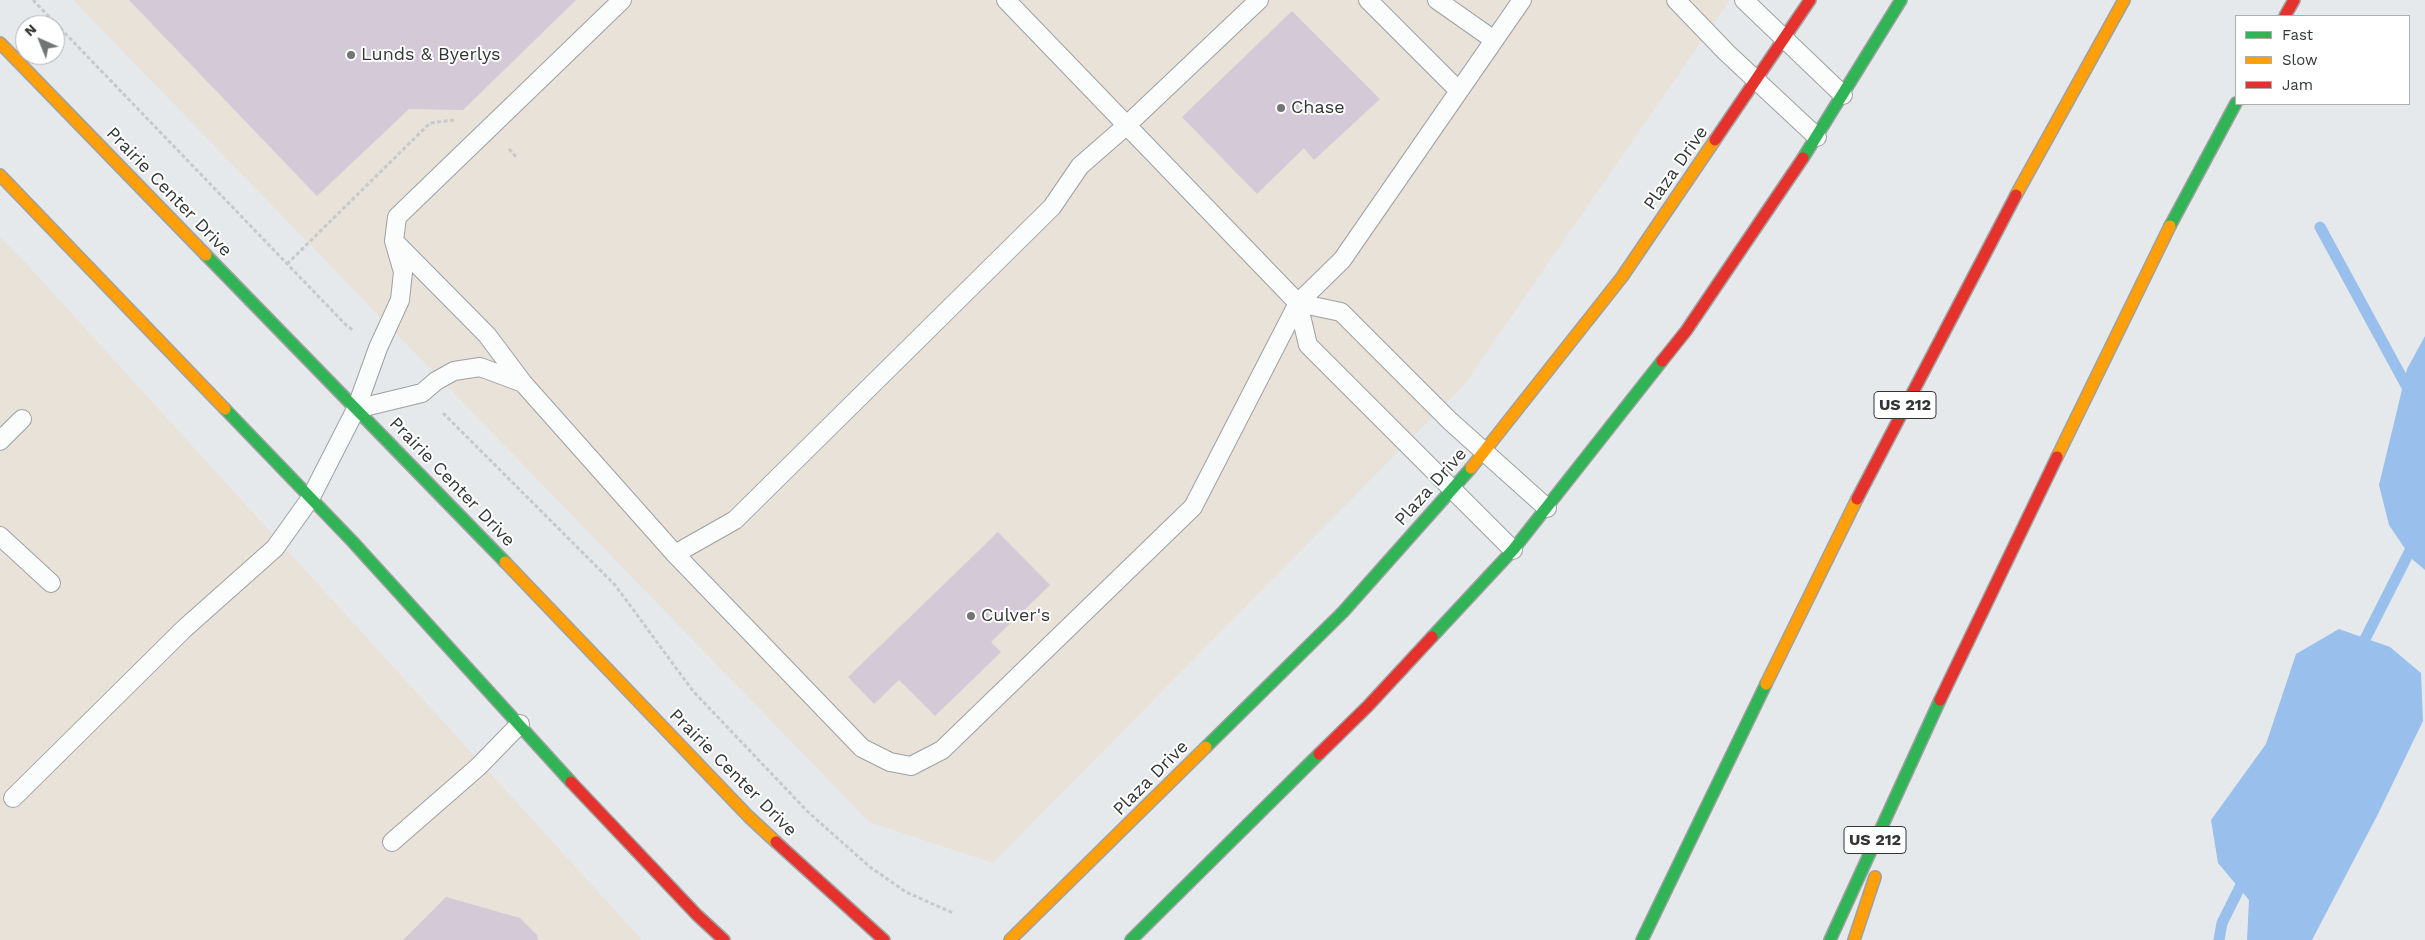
<!DOCTYPE html>
<html>
<head>
<meta charset="utf-8">
<style>
  body { margin:0 }
  #map { position:relative; width:2425px; height:940px; overflow:hidden; background:#e6e9eb; font-family:"Work Sans",sans-serif }
  canvas { display:block }
  .legend { position:absolute; left:2235px; top:15px; width:175px; height:90px; box-sizing:border-box; background:#fff; border:1px solid #adaeaf; margin:0; padding:6px 9px; list-style:none; font-size:15px; color:#333536 }
  .legend li { display:flex; align-items:center; gap:10px; height:25px }
  .legend b { width:25px; border:1px solid #adaeaf }
  .north { position:absolute; left:15px; top:15px; width:50px; height:50px; box-sizing:border-box; background:#fff; border:1px solid #adaeaf; border-radius:50%; rotate:316deg; font-size:14px; font-weight:700; line-height:20px; text-align:center; color:#333536 }
  .north::after { content:''; display:block; margin:auto; width:18px; height:22px; background:#727475; clip-path:polygon(50% 0,100% 100%,50% 72%,0 100%) }
</style>
</head>
<body>
<div id="map">
<canvas width="2425" height="940"></canvas>
<ul class="legend">
<li><b style="height:6px;background:#30b455"></b>Fast</li>
<li><b style="height:6px;background:#ff9f0a"></b>Slow</li>
<li><b style="height:6px;background:#e5322d"></b>Jam</li>
</ul>
<div class="north">N</div>
</div>
<script>
const ctx = document.querySelector('canvas').getContext('2d');
ctx.lineJoin = 'round';
function paint(path, color) {
  ctx.fillStyle = color;
  ctx.fill(path, 'evenodd');
}
function shape(rows) {
  const path = new Path2D();
  for (const r of rows) {
    path.moveTo(r[0], r[1]);
    for (let i = 2; i < r.length; i += 2) path.lineTo(r[i], r[i + 1]);
  }
  return path;
}
function stroke(path, color, width, dash) {
  ctx.strokeStyle = color;
  ctx.lineWidth = width;
  ctx.lineCap = dash ? 'butt' : 'round';
  ctx.setLineDash(dash || []);
  ctx.stroke(path);
}
function write(font, color, halo, rows, align = 'center') {
  ctx.font = font + ' "Work Sans",sans-serif';
  ctx.lineWidth = 4;
  ctx.setLineDash([]);
  ctx.textBaseline = 'middle';
  ctx.strokeStyle = halo;
  ctx.fillStyle = color;
  for (const [text, x, y, turn = 0] of rows) {
    ctx.save();
    ctx.translate(x, y);
    ctx.rotate((+turn || 0) * Math.PI / 180);
    ctx.textAlign = isNaN(turn) ? turn : align;
    if (halo) ctx.strokeText(text, 0, 0);
    ctx.fillText(text, 0, 0);
    ctx.restore();
  }
}
const commercial = shape([
  [73,0,1730,0,1464,385,993,863,869,822],
  [0,237,23,260,642,940,0,940]
]);
const water = shape([
  [2425,336,2425,570,2412,559,2389,525,2379,485,2407,369],
  [2339,629,2390,647,2421,673,2423,721,2378,814,2312,940,2247,940,2249,900,2218,863,2211,820,2266,744,2296,654]
]);
const stream = shape([
  [2320,227,2425,420],
  [2359,651,2425,521],
  [2219,940,2222,923,2246,875]
]);
const building = shape([
  [129,0,576,0,463,110,409,109,317,196],
  [1292,11,1380,99,1314,160,1304,148,1257,194,1182,117],
  [998,532,1050,585,991,642,1001,652,935,716,899,680,874,704,848,677],
  [446,897,520,918,537,935,538,940,403,940]
]);
const path = shape([
  [33,0,346,325,354,331],
  [509,149,517,158],
  [287,264,430,123,454,120],
  [443,413,615,585,693,691,808,812,870,867,906,892,953,913]
]);
const lane = shape([
  [1006,0,1298,303,1308,345,1513,550],
  [1368,0,1459,91],
  [1437,0,1494,40],
  [1676,0,1727,53,1817,137],
  [1744,0,1843,95],
  [394,241,487,335,523,383,675,554,862,748,890,762,911,766,942,750,1193,507,1298,303,1342,260,1522,0],
  [1298,303,1341,312,1450,421,1547,508],
  [356,409,422,393,436,381,454,371,480,367,523,383],
  [0,441,22,419],
  [0,536,51,583],
  [675,554,735,520,1052,207,1080,166,1127,125,1259,0],
  [13,798,185,628,275,548,310,499,356,409,378,348,400,300,403,272,394,241,397,217,622,0],
  [392,842,478,767,520,724]
]);
const fast = shape([
  [1803,158,1901,0],
  [2170,226,2236,103],
  [206,255,505,562],
  [225,409,352,541,571,782],
  [1432,637,1513,550,1662,361],
  [1206,747,1343,612,1471,468],
  [1131,940,1319,754],
  [1642,940,1766,684],
  [1830,940,1940,700]
]);
const slow = shape([
  [0,43,206,255],
  [0,175,225,409],
  [2016,195,2124,0],
  [2057,457,2170,226],
  [1471,468,1622,277,1715,140],
  [505,562,749,817,776,842],
  [1766,684,1857,499],
  [1010,940,1206,747],
  [1854,940,1875,877]
]);
const jam = shape([
  [2285,16,2294,0],
  [1715,140,1810,0],
  [1662,361,1686,331,1803,158],
  [1857,499,2016,195],
  [1940,700,2057,457],
  [1319,754,1368,706,1432,637],
  [571,782,697,915,724,940],
  [776,842,884,940]
]);
const markers = [
  [351,55,5,"#727475"],
  [1281,108,5,"#727475"],
  [971,616,5,"#727475"]
];
const shields = [
  [1905,405,62],
  [1875,840,62]
];
const shieldNames = [
  ["US 212",1905,405],
  ["US 212",1875,840]
];
const poiNames = [
  ["Lunds & Byerlys",361,55],
  ["Chase",1291,108],
  ["Culver's",981,616]
];
const streetNames = [
  ["Plaza Drive",1676,168,-55],
  ["Prairie Center Drive",169,192,46],
  ["Prairie Center Drive",452,482,46],
  ["Plaza Drive",1431,487,-48],
  ["Prairie Center Drive",733,773,45],
  ["Plaza Drive",1151,778,-45]
];
paint(commercial, '#e9e2d9');
paint(water, '#99bfec');
stroke(stream, '#99bfec', 11);
paint(building, '#d4c9d6');
stroke(lane, '#9ea0a2', 20);
stroke(fast, '#9ea0a2', 14);
stroke(slow, '#9ea0a2', 14);
stroke(jam, '#9ea0a2', 14);
stroke(path, '#c8c9ca', 3, [4, 2.5]);
stroke(lane, '#fbfcfc', 18);
stroke(fast, '#30b455', 11);
stroke(slow, '#ff9f0a', 11);
stroke(jam, '#e5322d', 11);
for (const [x, y, r, color] of markers) {
  const dot = new Path2D();
  dot.arc(x, y, r, 0, 2 * Math.PI);
  ctx.fillStyle = color;
  ctx.fill(dot);
  stroke(dot, '#fff', 2);
}
for (const [x, y, w] of shields) {
  const box = new Path2D();
  box.roundRect(x - w / 2, y - 13.5, w, 27, 4);
  ctx.fillStyle = '#fff';
  ctx.fill(box);
  stroke(box, '#333536', 1);
}
write('bold 16px', '#333536', null, shieldNames);
write('18px', '#333536', '#fff', poiNames, 'left');
write('18px', '#333536', '#fff', streetNames);
</script>
</body>
</html>
